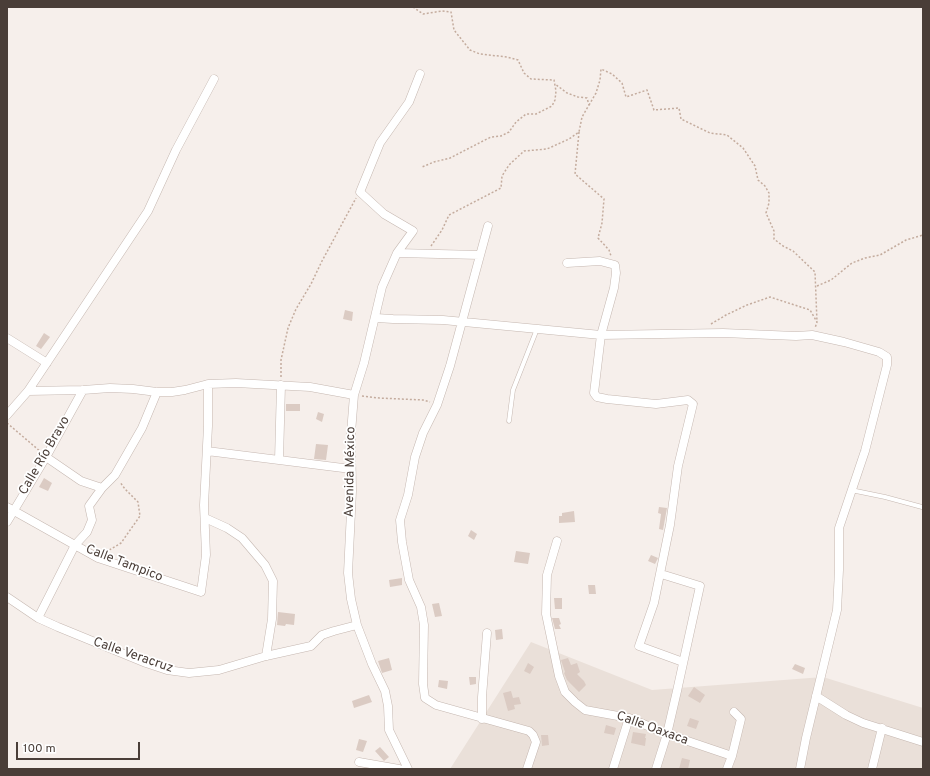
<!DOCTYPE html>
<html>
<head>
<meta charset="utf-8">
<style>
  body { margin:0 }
  #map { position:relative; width:930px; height:776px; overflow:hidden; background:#f6efeb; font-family:Overpass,sans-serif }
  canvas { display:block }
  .frame { position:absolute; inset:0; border:8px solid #4a3e38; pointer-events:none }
  .scale { position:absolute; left:16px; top:742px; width:124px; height:18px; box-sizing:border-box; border:2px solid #4a3e38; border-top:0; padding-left:5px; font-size:12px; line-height:14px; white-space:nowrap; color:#4a3e38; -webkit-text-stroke:3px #fff; paint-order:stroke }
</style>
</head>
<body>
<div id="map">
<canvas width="930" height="776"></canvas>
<div class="frame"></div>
<div class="scale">100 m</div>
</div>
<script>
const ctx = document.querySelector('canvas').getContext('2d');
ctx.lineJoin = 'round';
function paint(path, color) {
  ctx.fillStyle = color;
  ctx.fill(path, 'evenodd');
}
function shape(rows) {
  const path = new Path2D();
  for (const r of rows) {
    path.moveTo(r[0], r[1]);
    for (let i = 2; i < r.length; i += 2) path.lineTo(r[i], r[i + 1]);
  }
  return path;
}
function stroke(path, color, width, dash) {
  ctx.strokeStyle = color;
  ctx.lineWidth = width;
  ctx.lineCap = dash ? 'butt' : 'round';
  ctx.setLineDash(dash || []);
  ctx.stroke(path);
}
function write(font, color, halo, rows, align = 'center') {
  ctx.font = font + ' Overpass,sans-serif';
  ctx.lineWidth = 3.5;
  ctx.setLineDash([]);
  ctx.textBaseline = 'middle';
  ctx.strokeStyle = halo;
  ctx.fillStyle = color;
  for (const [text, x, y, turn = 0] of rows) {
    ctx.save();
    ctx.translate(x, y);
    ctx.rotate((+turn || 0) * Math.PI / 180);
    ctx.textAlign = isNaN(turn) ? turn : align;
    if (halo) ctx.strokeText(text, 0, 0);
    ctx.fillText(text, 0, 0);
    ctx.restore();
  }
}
const residential = shape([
  [531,642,652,690,823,677,923,708,923,769,450,769]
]);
const building = shape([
  [345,310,353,312,352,321,343,319],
  [44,333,50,337,41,349,36,346],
  [286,404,300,404,300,411,286,411],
  [318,412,324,414,322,422,316,419],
  [316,444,328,445,326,460,314,459],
  [44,478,52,483,48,491,39,487],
  [659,507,667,508,663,530,659,529,661,514,658,513],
  [574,511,575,522,559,523,559,516,562,516,562,513],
  [471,530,477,534,474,540,468,536],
  [516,551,530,553,528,564,514,562],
  [651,555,658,558,655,564,648,561],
  [402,578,402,585,390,587,389,580],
  [588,585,595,585,596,594,589,594],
  [554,598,562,598,562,609,555,609],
  [439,603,442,616,435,617,432,604],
  [278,612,295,614,294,625,286,624,285,626,277,625],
  [552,618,559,618,561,624,559,625,561,629,555,629],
  [502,629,503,639,496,640,495,630],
  [389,658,392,670,382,673,378,661],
  [568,658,571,665,577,663,580,672,577,674,584,681,586,685,579,692,567,680,564,673,565,672,561,660],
  [528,663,534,667,530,674,524,671],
  [795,664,805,668,803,674,792,669],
  [469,677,476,677,476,684,470,685],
  [439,680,448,681,447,689,438,687],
  [694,687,705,695,700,703,688,696],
  [511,691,513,698,519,697,521,704,514,705,515,709,508,711,503,693],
  [369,695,372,702,354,708,352,701],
  [690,718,699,721,696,729,687,726],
  [606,725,616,728,614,735,604,733],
  [633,732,646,734,645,738,646,738,645,746,631,743],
  [541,735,548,735,549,745,542,746],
  [359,739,367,741,363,752,356,750],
  [380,747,389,757,384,761,375,751],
  [682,758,690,760,688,769,679,769]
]);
const path = shape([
  [413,7,423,14,442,11,451,12,454,30,470,50,480,54,507,57,518,60,524,73,531,79,554,80,556,91,555,100,552,106,536,114,526,114,516,122,509,132,501,136,491,137,483,141,450,158,434,162,422,167],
  [589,105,596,93,600,80,601,69,612,74,622,83,626,97,647,90,654,110,679,108,681,119,710,133,727,135,743,148,755,166,758,180,765,186,769,193,769,203,766,213,774,231,774,239,783,246,793,251,815,272,817,322],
  [579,132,575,174,604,199,602,223,598,238,609,250,611,256],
  [923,215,923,220],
  [431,246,442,230,449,215,501,188,502,176,509,165,524,151,547,149,569,139,579,132,582,117,589,105,587,98,578,97,567,93,555,84],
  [817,286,831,280,852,263,865,258,880,255,906,240,923,235],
  [711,324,726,315,747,305,770,297,810,310,817,322,815,328],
  [281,377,281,360,288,328,296,309,311,284,322,261,356,198],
  [362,396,379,398,423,400,430,402],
  [7,423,41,452],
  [106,552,121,543,140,516,138,502,125,489,120,482]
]);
const lane = shape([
  [509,421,513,390,537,329],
  [851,490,885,497,922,507]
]);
const street = shape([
  [488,226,450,366,437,405,423,433,415,457,408,495,400,520,402,542,409,580,421,607,424,625,423,684,425,698,436,705,529,731,533,735,536,742,527,769],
  [397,253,413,231,384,214,360,192,380,143,409,102,420,74],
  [567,263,600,261,615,265,616,273,614,288,601,335,594,393,597,397,607,399,656,404,688,400,693,404,678,466,670,525,654,603,639,646,683,662],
  [376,318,393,319,443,320,601,335,723,333,796,336,812,335,844,342,879,352,887,357,887,365,865,451,839,528,839,570,837,610,806,738,800,769],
  [7,338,47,363],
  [28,391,148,211,176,150,214,79],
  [7,415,28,391,83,390,110,388,133,389,157,392,172,392,185,390,208,384,236,383,310,387,354,395],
  [207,451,351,469],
  [46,457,81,481,102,488],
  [279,460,281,385],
  [7,507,98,558,201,592,206,555,204,505,208,426,208,384],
  [205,518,227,528,242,538,265,565,273,581,272,619,266,656],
  [7,522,46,457,83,390],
  [557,541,547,575,546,614,559,676,565,692,575,702,585,710,629,718,667,734,732,756],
  [7,597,38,618,58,627,146,663,167,670,189,673,219,670,266,656,311,646,322,635,334,631,357,625],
  [38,618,75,545,87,532,92,520,89,506,102,488,115,475,142,428,157,392],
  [816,696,846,715,863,723,923,742],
  [482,719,482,697,487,633],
  [359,762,399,769],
  [408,769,389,730,388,706,385,691,372,664,357,625,351,599,348,573,352,491,351,433,354,395,364,363,382,287,397,253,480,255],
  [613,769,629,718],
  [656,769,667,734,677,691,700,586,661,574],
  [727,769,732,756,741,719,734,712],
  [872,769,882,728]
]);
const streetNames = [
  ["Calle Río Bravo",45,456,-60],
  ["Avenida México",351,472,-89],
  ["Calle Tampico",124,564,21],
  ["Calle Veracruz",133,656,19],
  ["Calle Oaxaca",652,729,20]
];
paint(residential, '#eae0d9');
paint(building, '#dbcbc3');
stroke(lane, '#c5b7b0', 5);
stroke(street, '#c5b7b0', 9);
stroke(path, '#c4ac9e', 1.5, [2, 2]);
stroke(lane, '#fff', 4);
stroke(street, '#fff', 8);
write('13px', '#4a3e38', '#fff', streetNames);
</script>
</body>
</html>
